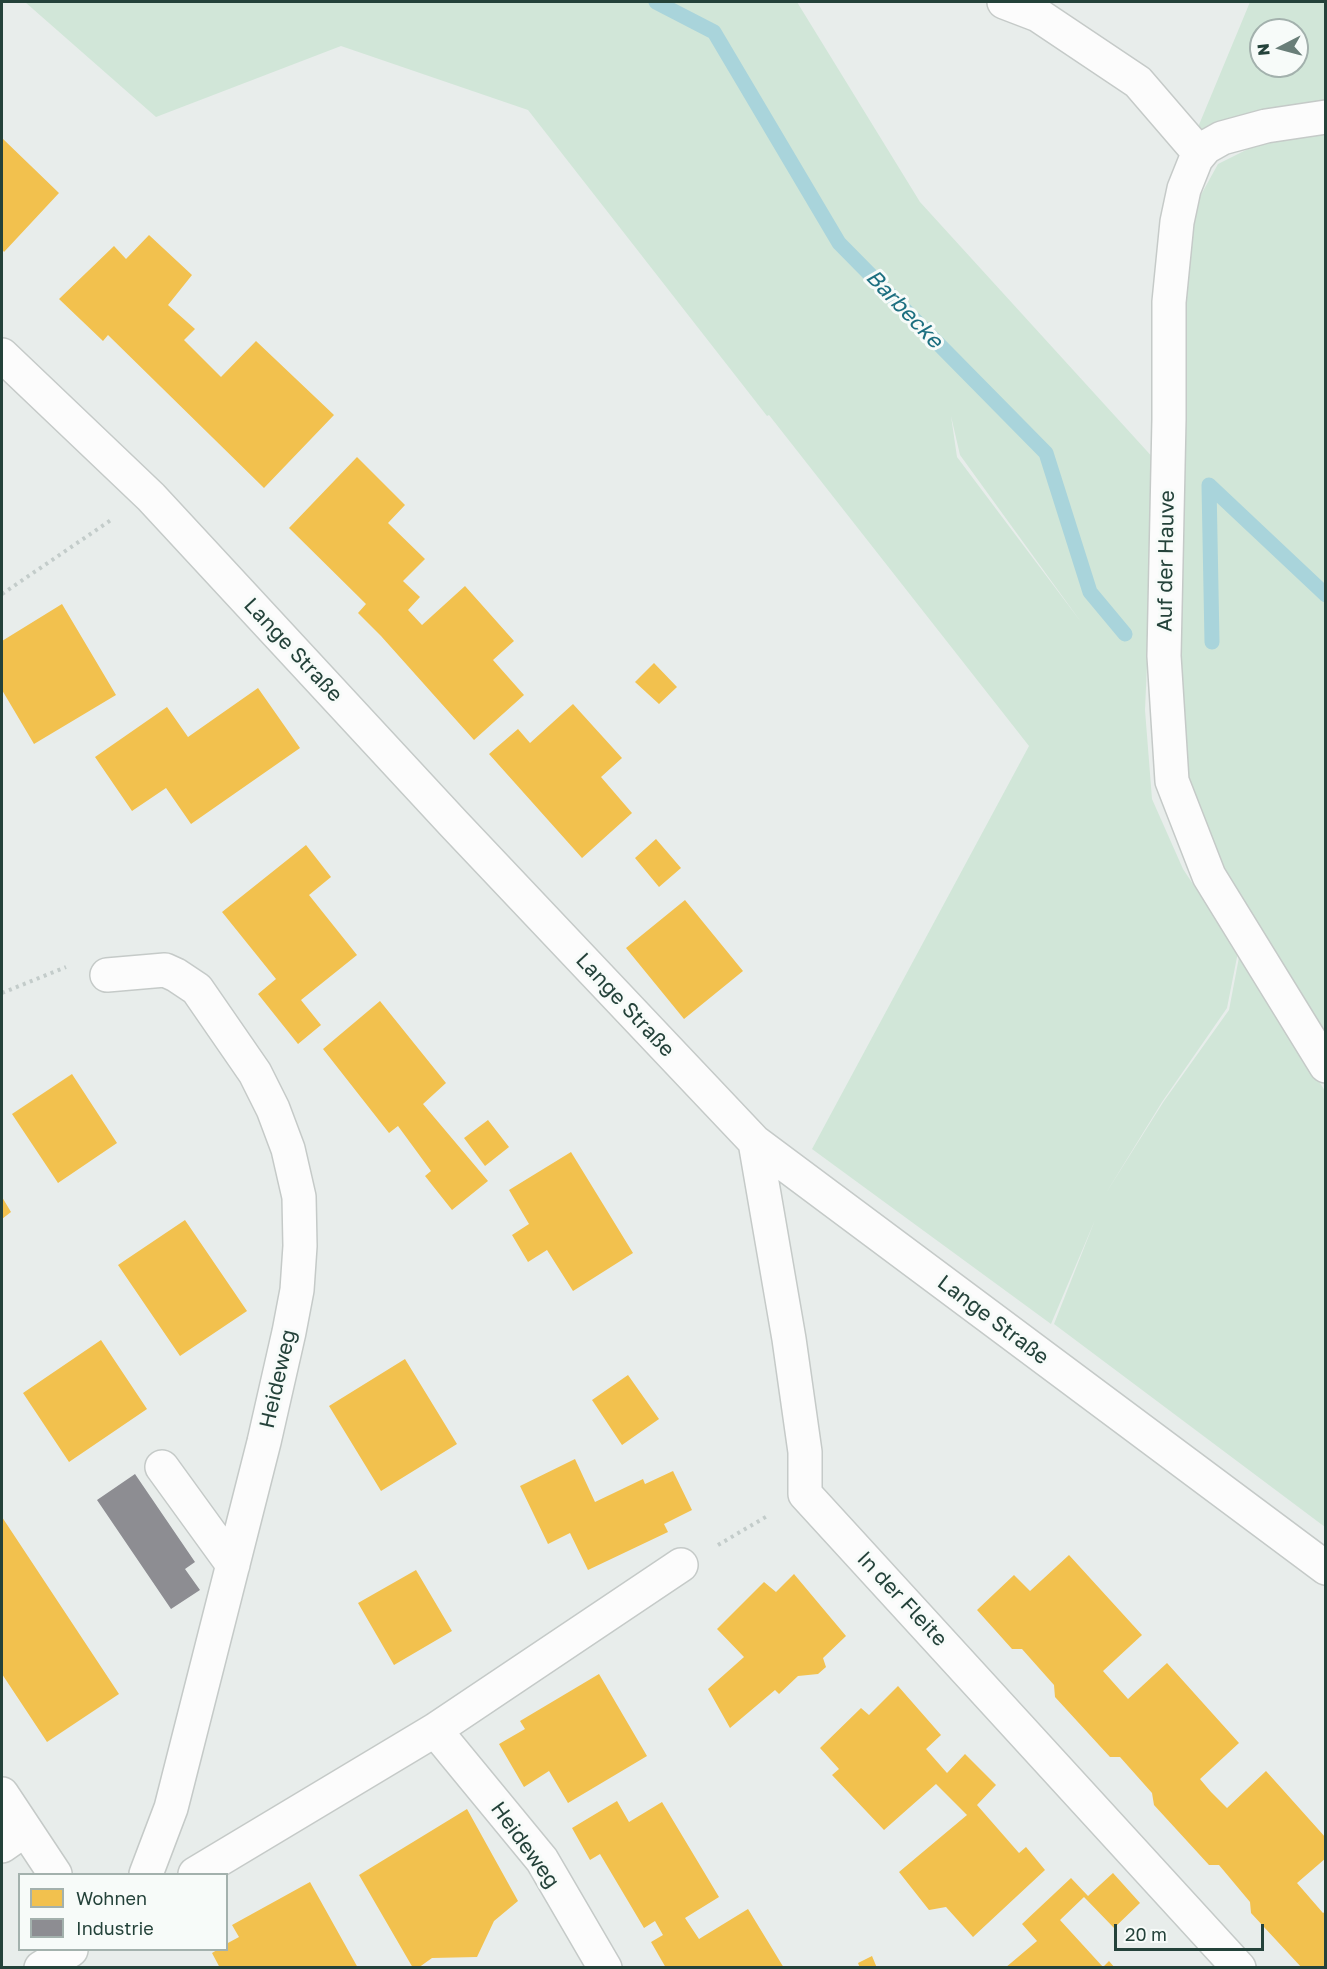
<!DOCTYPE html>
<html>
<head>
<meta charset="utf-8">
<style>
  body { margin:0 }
  #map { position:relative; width:1327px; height:1969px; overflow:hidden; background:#e8edeb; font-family:"Golos Text",sans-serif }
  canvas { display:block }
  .frame { position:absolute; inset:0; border:3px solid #24423a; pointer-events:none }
  .legend { position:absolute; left:18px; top:1873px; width:210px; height:78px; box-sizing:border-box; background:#f7fbf9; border:2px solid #a3b1ad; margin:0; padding:8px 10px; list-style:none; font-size:18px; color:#24423a }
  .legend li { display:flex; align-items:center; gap:12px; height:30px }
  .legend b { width:30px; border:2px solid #a3b1ad }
  .north { position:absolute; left:1249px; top:18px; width:60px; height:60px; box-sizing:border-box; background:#f7fbf9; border:2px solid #a3b1ad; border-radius:50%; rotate:264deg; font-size:16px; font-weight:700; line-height:24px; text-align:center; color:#24423a }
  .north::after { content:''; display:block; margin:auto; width:21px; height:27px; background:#697e78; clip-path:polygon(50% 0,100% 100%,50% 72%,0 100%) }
  .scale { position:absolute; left:1114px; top:1924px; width:150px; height:27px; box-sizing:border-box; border:3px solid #24423a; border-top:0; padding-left:8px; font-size:18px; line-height:21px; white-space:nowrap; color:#24423a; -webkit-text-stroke:4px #f7fbf9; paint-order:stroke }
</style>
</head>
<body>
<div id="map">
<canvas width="1327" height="1969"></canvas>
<div class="frame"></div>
<ul class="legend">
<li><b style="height:16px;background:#f2c14e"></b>Wohnen</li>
<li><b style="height:16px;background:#8d8d92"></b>Industrie</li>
</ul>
<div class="north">N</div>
<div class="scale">20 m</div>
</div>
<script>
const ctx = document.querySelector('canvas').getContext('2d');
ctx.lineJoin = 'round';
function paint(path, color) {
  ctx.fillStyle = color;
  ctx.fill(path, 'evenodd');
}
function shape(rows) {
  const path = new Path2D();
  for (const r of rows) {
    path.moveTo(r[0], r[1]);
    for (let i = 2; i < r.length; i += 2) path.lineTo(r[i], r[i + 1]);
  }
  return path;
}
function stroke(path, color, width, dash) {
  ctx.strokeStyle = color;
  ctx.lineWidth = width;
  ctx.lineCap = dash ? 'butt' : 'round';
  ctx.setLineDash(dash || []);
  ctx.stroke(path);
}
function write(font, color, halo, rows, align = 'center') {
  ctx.font = font + ' "Golos Text",sans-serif';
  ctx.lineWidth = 6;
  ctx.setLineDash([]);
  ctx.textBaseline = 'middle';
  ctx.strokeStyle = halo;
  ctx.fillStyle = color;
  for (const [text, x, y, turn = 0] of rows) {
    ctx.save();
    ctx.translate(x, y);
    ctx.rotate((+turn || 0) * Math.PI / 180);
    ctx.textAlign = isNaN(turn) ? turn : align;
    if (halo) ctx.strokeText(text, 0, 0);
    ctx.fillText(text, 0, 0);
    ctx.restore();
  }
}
const green = shape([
  [25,2,797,2,920,202,1156,461,1145,710,1152,799,1183,869,1238,952,1227,1008,1162,1102,1106,1193,1164,1101,1229,1010,1240,952,1325,1091,1325,1527,1054,1324,1095,1220,1051,1324,812,1149,1029,746,769,415,767,416,528,110,341,46,156,117],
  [951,416,960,455,1081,622,957,457],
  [1250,2,1325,2,1325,108,1256,116,1196,132],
  [1261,30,1297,30,1297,66,1261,66],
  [1325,133,1325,1046,1221,866,1182,782,1173,651,1178,301,1197,202,1218,164,1262,142]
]);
const homes = shape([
  [2,138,59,193,4,252,2,249],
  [149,235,192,275,168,305,195,329,184,340,221,377,256,341,334,415,264,488,108,335,103,341,59,299,114,246,126,259],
  [357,457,405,505,388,523,425,559,403,581,420,597,408,610,422,625,465,586,514,641,493,660,524,695,474,740,381,636,358,613,366,604,289,528],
  [62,604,116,695,34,744,2,690,2,641],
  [654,663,677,687,659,704,635,682],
  [258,688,300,748,191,824,166,788,132,811,95,757,167,707,188,737],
  [573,704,622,758,601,777,632,813,582,858,489,754,518,729,530,743],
  [656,839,681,868,659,887,635,858],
  [306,845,331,877,309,895,357,955,301,1000,321,1025,298,1044,258,994,276,979,222,912],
  [685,900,743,971,684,1019,626,948],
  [380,1001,446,1083,423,1104,488,1181,452,1210,425,1176,431,1171,398,1126,389,1133,323,1049],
  [72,1074,117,1143,58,1183,12,1114],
  [488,1120,509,1147,485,1166,464,1138],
  [571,1152,633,1253,573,1291,547,1250,528,1262,512,1235,529,1224,509,1190],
  [2,1197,11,1212,2,1219],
  [185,1220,247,1311,180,1356,118,1265],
  [101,1340,147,1409,69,1462,23,1393],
  [405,1359,457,1444,381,1491,329,1406],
  [628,1375,659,1419,622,1445,592,1400],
  [575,1459,595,1502,643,1479,645,1484,673,1471,692,1510,664,1524,668,1532,588,1570,570,1533,548,1544,520,1486],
  [2,1517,119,1694,47,1742,2,1674],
  [1069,1555,1142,1635,1103,1671,1128,1699,1167,1663,1239,1743,1200,1779,1211,1792,1227,1808,1266,1771,1326,1838,1326,1858,1297,1883,1323,1913,1326,1911,1326,1968,1302,1968,1251,1913,1250,1902,1219,1865,1209,1865,1154,1805,1152,1793,1120,1757,1110,1757,1055,1697,1054,1685,1022,1649,1012,1649,977,1610,1014,1575,1030,1591],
  [416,1570,452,1631,394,1665,358,1603],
  [794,1574,846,1636,823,1658,826,1667,818,1674,798,1676,779,1694,775,1690,730,1728,708,1689,744,1657,717,1629,764,1582,776,1592],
  [599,1674,647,1756,568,1803,549,1771,524,1787,499,1744,525,1729,520,1721],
  [898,1686,941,1735,926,1749,947,1773,965,1754,996,1785,977,1805,1019,1853,1026,1847,1045,1870,973,1937,946,1907,929,1910,899,1872,967,1815,936,1784,884,1830,832,1775,839,1769,820,1748,861,1708,869,1715],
  [617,1801,629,1822,662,1802,719,1897,685,1918,699,1939,748,1909,784,1968,666,1968,651,1942,663,1935,655,1921,644,1928,600,1854,590,1860,572,1828],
  [467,1809,518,1901,494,1921,477,1957,432,1958,418,1968,413,1968,359,1875],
  [1113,1873,1140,1903,1114,1928,1084,1897,1060,1920,1103,1967,1109,1961,1115,1968,1005,1968,1037,1941,1022,1924,1071,1878,1088,1896],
  [310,1882,358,1968,220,1968,212,1953,217,1950,226,1950,226,1944,239,1937,232,1925],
  [872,1956,877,1968,860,1968,858,1963]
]);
const industry = shape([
  [135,1474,195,1562,185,1569,200,1590,171,1609,97,1500]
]);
const stream = shape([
  [656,2,714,32,839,243,1046,453,1090,592,1125,634],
  [1212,642,1209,485,1326,595]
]);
const path = shape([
  [2,594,111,520],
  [2,993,66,967],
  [718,1545,769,1515]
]);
const minor = shape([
  [1004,2,1038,15,1138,82,1200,154],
  [1326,117,1266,126,1222,138,1206,147,1196,159,1184,189,1177,222,1169,302,1169,419,1164,656,1172,781,1209,876,1326,1066],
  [2,355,151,497,454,824,755,1142,1326,1568],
  [107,975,165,970,176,975,197,989,255,1073,273,1109,288,1149,299,1197,300,1246,297,1290,289,1332,264,1442,171,1808,146,1874],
  [755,1142,789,1339,805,1452,805,1494,1239,1968],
  [162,1467,233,1565],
  [435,1730,542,1860,605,1968],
  [2,1794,55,1874],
  [2,1846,25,1830],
  [195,1874,435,1730,681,1565],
  [41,1968,71,1950]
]);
const streetNames = [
  ["Auf der Hauve",1166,561,-89],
  ["Lange Straße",293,650,47],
  ["Lange Straße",625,1005,47],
  ["Lange Straße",993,1320,37],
  ["Heideweg",278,1379,-77],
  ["In der Fleite",902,1599,47],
  ["Heideweg",525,1845,54]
];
const waterNames = [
  ["Barbecke",904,309,46]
];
paint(green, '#d1e6d8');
paint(homes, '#f2c14e');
paint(industry, '#8d8d92');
stroke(stream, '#a9d4db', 15);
stroke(minor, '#c5cac8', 36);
stroke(path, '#c3ccca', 4, [3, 4.5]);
stroke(minor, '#fcfcfc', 33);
write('21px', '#24423a', '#f7fbf9', streetNames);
write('italic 22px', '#1c6f80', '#f7fbf9', waterNames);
</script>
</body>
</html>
